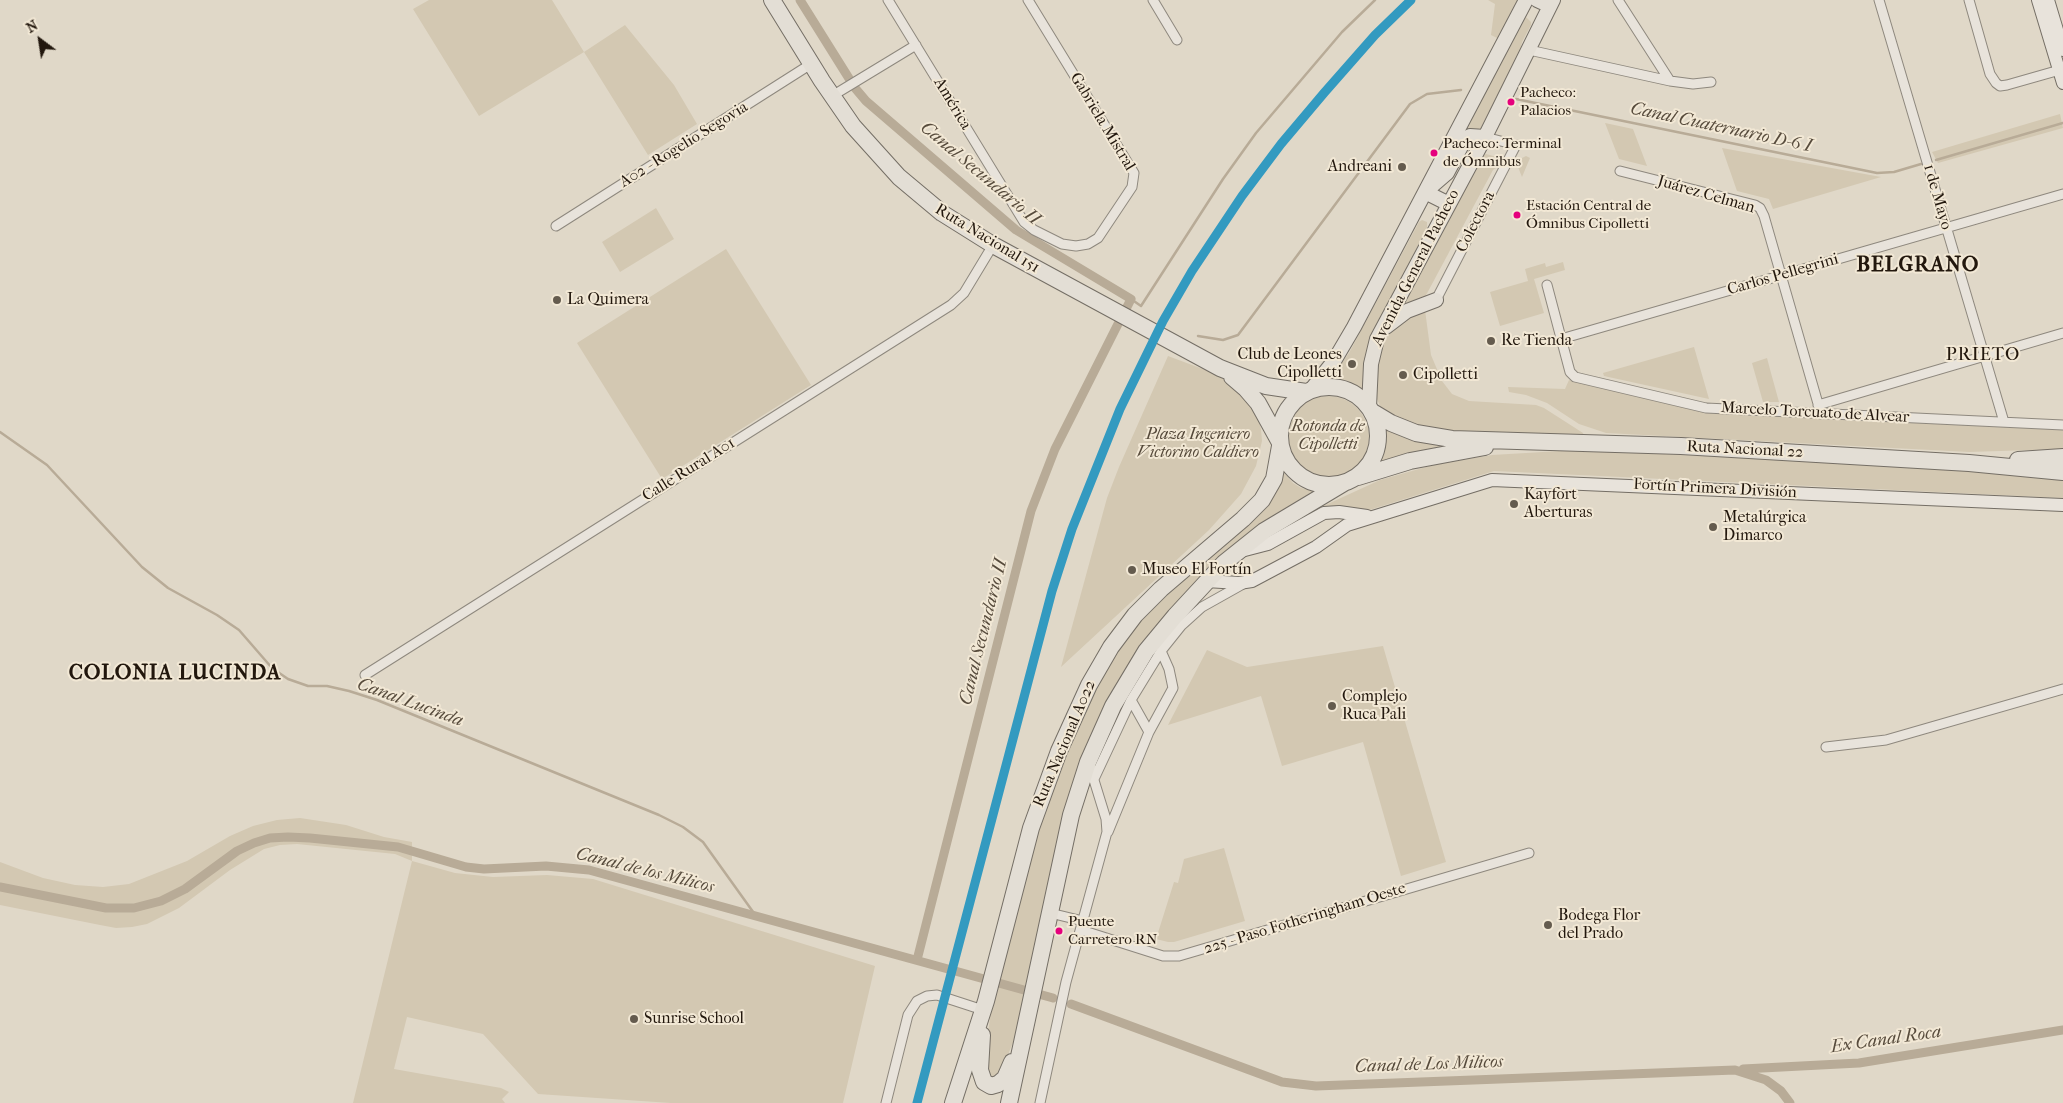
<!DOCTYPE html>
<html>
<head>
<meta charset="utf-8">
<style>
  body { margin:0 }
  #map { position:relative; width:2063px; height:1103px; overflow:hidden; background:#e0d8c8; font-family:"IM FELL French Canon",serif }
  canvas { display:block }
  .north { position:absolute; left:15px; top:15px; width:50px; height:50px; -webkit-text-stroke:4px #f2e8d5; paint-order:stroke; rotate:329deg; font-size:14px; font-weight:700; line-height:20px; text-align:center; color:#22170d }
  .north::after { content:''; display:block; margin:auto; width:18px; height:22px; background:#22170d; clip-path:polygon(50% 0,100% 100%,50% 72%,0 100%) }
</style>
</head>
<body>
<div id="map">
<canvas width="2063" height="1103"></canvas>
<div class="north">N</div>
</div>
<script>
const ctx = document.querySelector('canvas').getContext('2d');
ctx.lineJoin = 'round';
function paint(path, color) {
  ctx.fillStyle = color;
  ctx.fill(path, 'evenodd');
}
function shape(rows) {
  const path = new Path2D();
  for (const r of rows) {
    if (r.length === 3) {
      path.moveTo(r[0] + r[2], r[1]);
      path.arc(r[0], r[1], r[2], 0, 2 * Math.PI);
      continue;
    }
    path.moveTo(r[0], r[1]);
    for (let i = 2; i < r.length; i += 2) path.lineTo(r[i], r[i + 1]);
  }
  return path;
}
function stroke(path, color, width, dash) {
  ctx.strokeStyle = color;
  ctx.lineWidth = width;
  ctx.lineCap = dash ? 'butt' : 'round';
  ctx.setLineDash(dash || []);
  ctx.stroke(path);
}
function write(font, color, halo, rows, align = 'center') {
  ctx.font = font + ' "IM FELL French Canon",serif';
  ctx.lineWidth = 4;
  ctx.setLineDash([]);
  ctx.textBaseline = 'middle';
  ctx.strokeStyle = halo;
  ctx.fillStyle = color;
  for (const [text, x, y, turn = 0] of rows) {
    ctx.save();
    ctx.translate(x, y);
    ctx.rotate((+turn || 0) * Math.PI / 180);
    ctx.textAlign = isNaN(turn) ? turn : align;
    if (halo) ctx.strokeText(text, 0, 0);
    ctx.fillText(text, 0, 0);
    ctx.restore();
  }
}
const green = shape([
  [429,0,552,0,584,52,625,25,674,85,697,124,648,155,584,52,479,116,413,9],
  [1488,0,1520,0,1499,39,1491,35,1495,4],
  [1526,17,1531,22,1531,25,1522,42,1520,51,1484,123,1481,128,1461,137],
  [2060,114,2063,128,1938,163,1932,152],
  [1605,123,1633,129,1647,166,1619,159],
  [1722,148,1881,177,1773,209,1769,199,1737,191],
  [1486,154,1497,157,1501,162,1499,166,1493,170,1424,299,1396,314,1481,156],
  [1526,156,1530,158,1522,177,1518,167,1522,158],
  [656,208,674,239,620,272,602,242],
  [1422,220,1427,222,1427,228,1369,344,1365,360,1366,393,1347,381,1327,379,1337,369,1349,353,1419,222],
  [726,249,811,385,662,479,577,343],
  [1563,262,1565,270,1534,279,1544,313,1500,326,1490,292,1528,281,1525,269,1545,263,1546,267],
  [1425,310,1431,355,1442,381,1452,394,1469,401,1536,405,1544,408,1583,433,1584,436,1514,436,1439,430,1412,425,1381,408,1376,397,1375,374,1384,341,1389,333,1404,320],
  [1694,347,1709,399,1604,376,1603,373],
  [1168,356,1216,374,1232,384,1247,398,1258,418,1261,429,1262,441,1256,466,1241,494,1209,530,1061,667,1107,498,1119,467],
  [1767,358,1771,373,1779,402,1763,402,1752,363],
  [1569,380,1702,412,2063,429,2063,449,1969,452,1606,433,1579,424,1547,403,1526,395,1509,392,1508,387,1565,389],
  [1328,437,41],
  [1384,426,1477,444,1376,465,1383,448],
  [1560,451,1605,451,1982,470,2063,478,2063,498,1494,471,1363,512,1319,508,1380,480,1433,465,1492,455],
  [1282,471,1293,483,1301,488,1320,492,1273,521,1113,695,1021,1023,1000,1074,990,1079,984,1061,992,1004,1040,820,1089,695,1124,637],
  [1383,646,1446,862,1401,876,1363,742,1282,766,1261,696,1168,725,1207,650,1247,667],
  [300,818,346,825,384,837,412,842,412,861,455,873,493,877,547,875,593,879,875,966,843,1103,671,1103,538,1094,483,1034,407,1017,394,1069,501,1088,509,1092,502,1099,505,1103,353,1103,412,861,395,854,297,844,280,845,264,849,230,870,179,908,147,924,132,927,116,928,100,925,0,905,0,862,43,878,75,885,103,887,129,884,187,861,230,836,253,826,277,820],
  [1224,848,1245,921,1174,942,1168,942,1156,939,1174,882,1178,883,1184,859]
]);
const stream = shape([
  [1516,99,1877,173,1894,172,1921,164],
  [1936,160,2063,123],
  [1131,299,1141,306,1223,179,1256,133,1342,32,1375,0],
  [1198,336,1223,340,1238,335,1410,104,1427,94,1461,90],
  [0,432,47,465,142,567,168,588,217,615,239,630,272,668,288,679,308,686,327,686,349,691,377,700,659,815,683,827,703,842,756,916]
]);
const canal = shape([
  [800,0,850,80],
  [855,88,866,101,1016,230,1131,299,1125,311],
  [0,887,106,908,134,908,161,901,185,889,237,851,254,843,270,838,288,837,310,838,398,847,466,867,484,869,546,866,589,870,1053,998],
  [917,960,1031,511,1055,449,1118,324],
  [1071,1004,1282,1082,1316,1086,1735,1070,1766,1080,1781,1091,1790,1103],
  [1743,1069,1859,1063,2063,1030]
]);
const street = shape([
  [888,0,1024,222,1034,230,1062,244,1076,246,1088,244,1098,238,1132,187,1134,173,1028,0],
  [1153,0,1177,40],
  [1618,0,1670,81],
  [1879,0,2004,422],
  [1969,0,1990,74,1996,83,2000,86,2007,85,2063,69],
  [1529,50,1670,81,1693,84,1711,82],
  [832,96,916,45],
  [1620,171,1755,205,1760,208,1764,216,1821,414],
  [556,226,811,64],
  [1547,285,1570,372,1575,377,1706,408,2063,425],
  [1436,300,1516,145,1485,137],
  [1561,339,2063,194],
  [1818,405,2063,333],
  [365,675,951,305,964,293,993,245],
  [1131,700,1149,732],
  [1826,747,1886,740,2063,689],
  [1094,779,1131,700,1161,651],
  [1108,832,1149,732,1173,688,1169,669,1161,651,1181,626,1202,607,1243,584],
  [1050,913,1083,921],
  [1081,930,1163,956,1179,956,1529,853],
  [886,1103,908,1015,917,1001,927,996,937,995,983,1010],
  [1040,1103,1066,982,1107,832,1106,819,1089,764]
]);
const secondary = shape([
  [2038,0,2063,83],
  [2048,0,2063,50],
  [1241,551,1268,544,1324,513,1339,512,1367,516],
  [1206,581,1239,583,1252,581,1316,547,1347,525,1492,480,2063,505]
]);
const primary = shape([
  [1537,0,1550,6],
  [1449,204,1425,192,1447,173,1465,139,1470,136,1485,137],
  [1386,327,1407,311,1436,300],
  [1311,390,1334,361,1354,327,1526,0],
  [1369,407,1371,364,1377,339,1485,137,1553,0]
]);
const highway = shape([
  [772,0,822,81,853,126,899,177,942,213,993,245,1220,368,1266,386,1306,392],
  [1232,377,1246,389,1258,403,1279,441],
  [1329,436,49],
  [1371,411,1391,423,1416,433,1452,439,1681,446,1969,463,2063,472],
  [2018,460,2063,457],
  [1358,477,1410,461,1485,447],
  [982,1035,980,1070,984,1082,991,1086,998,1084,1005,1078,1012,1062],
  [953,1103,986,1001,1031,828,1059,751,1089,685,1111,647,1135,615,1161,589,1243,519,1262,500,1274,479,1280,446],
  [1009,1103,1071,815,1088,762,1113,706,1146,651,1175,616,1224,563,1264,531,1344,483]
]);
const rail1 = shape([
  [917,1103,1052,591,1072,529,1120,409,1163,321,1192,271,1242,196,1281,144,1324,93,1375,35,1411,0]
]);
const markers = [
  [1511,102,4.5,"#e5007d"],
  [1434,153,4.5,"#e5007d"],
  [1402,167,5,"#645b4e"],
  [1517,215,4.5,"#e5007d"],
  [557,300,5,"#645b4e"],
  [1491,341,5,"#645b4e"],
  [1352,364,5,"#645b4e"],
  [1403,375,5,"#645b4e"],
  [1514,504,5,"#645b4e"],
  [1713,527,5,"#645b4e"],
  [1132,570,5,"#645b4e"],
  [1332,706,5,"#645b4e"],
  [1548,925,5,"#645b4e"],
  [1059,931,4.5,"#e5007d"],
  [634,1019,5,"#645b4e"]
];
const busNames = [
  ["Pacheco:",1520,93],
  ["Palacios",1520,111],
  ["Pacheco: Terminal",1443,144],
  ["de Ómnibus",1443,162],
  ["Estación Central de",1526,206],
  ["Ómnibus Cipolletti",1526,224],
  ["Puente",1068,922],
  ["Carretero RN",1068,940]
];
const streetNames = [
  ["América",952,104,59],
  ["Gabriela Mistral",1102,122,59],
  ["A02 - Rogelio Segovia",684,145,-32],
  ["Juárez Celman",1706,195,16],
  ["1 de Mayo",1937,197,74],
  ["Colectora",1476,222,-63],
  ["Ruta Nacional 151",987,239,31],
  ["Avenida General Pacheco",1416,268,-63],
  ["Carlos Pellegrini",1783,275,-16],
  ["Marcelo Torcuato de Alvear",1815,413,3],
  ["Ruta Nacional 22",1745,450,3],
  ["Calle Rural A01",689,470,-32],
  ["Fortín Primera División",1715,489,3],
  ["Ruta Nacional A022",1065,744,-67],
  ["225 - Paso Fotheringham Oeste",1305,919,-17]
];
const poiNames = [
  ["Andreani",1392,167,"right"],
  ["La Quimera",567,300],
  ["Re Tienda",1501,341],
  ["Club de Leones",1342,355,"right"],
  ["Cipolletti",1342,373,"right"],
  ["Cipolletti",1413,375],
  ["Kayfort",1524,495],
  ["Aberturas",1524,513],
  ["Metalúrgica",1723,518],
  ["Dimarco",1723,536],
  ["Museo El Fortín",1142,570],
  ["Complejo",1342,697],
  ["Ruca Pali",1342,715],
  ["Bodega Flor",1558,916],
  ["del Prado",1558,934],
  ["Sunrise School",644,1019]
];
const parkNames = [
  ["Rotonda de",1328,427],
  ["Cipolletti",1328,445],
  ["Plaza Ingeniero",1198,435],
  ["Victorino Caldiero",1198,453]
];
const waterNames = [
  ["Canal Cuaternario D-6 I",1721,128,12],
  ["Canal Secundario II",980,174,40],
  ["Canal Secundario II",984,632,-76],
  ["Canal Lucinda",410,703,20],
  ["Canal de los Milicos",645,871,14],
  ["Ex Canal Roca",1886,1040,-8],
  ["Canal de Los Milicos",1429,1065,-2]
];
const neighbourhoodNames = [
  ["PRIETO",1983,356]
];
const districtNames = [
  ["BELGRANO",1918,266],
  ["COLONIA LUCINDA",175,674]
];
paint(green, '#d3c8b2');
stroke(stream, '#b8ab97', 2.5);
stroke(canal, '#b8ab97', 9);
stroke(street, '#8e887e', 11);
stroke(secondary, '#746e65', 14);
stroke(primary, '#746e65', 16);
stroke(highway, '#746e65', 18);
stroke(street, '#e8e3db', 9);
stroke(secondary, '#e8e3db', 12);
stroke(primary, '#e3ded5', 14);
stroke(highway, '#e3ded5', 16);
stroke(rail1, '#339ac0', 9);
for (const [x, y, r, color] of markers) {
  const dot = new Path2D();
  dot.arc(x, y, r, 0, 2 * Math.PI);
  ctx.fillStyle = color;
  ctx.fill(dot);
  stroke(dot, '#f2e8d5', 2);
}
write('15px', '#22170d', '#f2e8d5', busNames, 'left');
write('16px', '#22170d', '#f2e8d5', streetNames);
write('16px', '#22170d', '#f2e8d5', poiNames, 'left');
write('italic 16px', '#544839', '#f2e8d5', parkNames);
write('italic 18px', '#574b3c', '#f2e8d5', waterNames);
ctx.letterSpacing = '1px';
write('18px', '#22170d', '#f2e8d5', neighbourhoodNames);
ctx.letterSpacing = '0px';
ctx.letterSpacing = '1px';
write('bold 21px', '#22170d', '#f2e8d5', districtNames);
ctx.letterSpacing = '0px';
</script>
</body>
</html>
